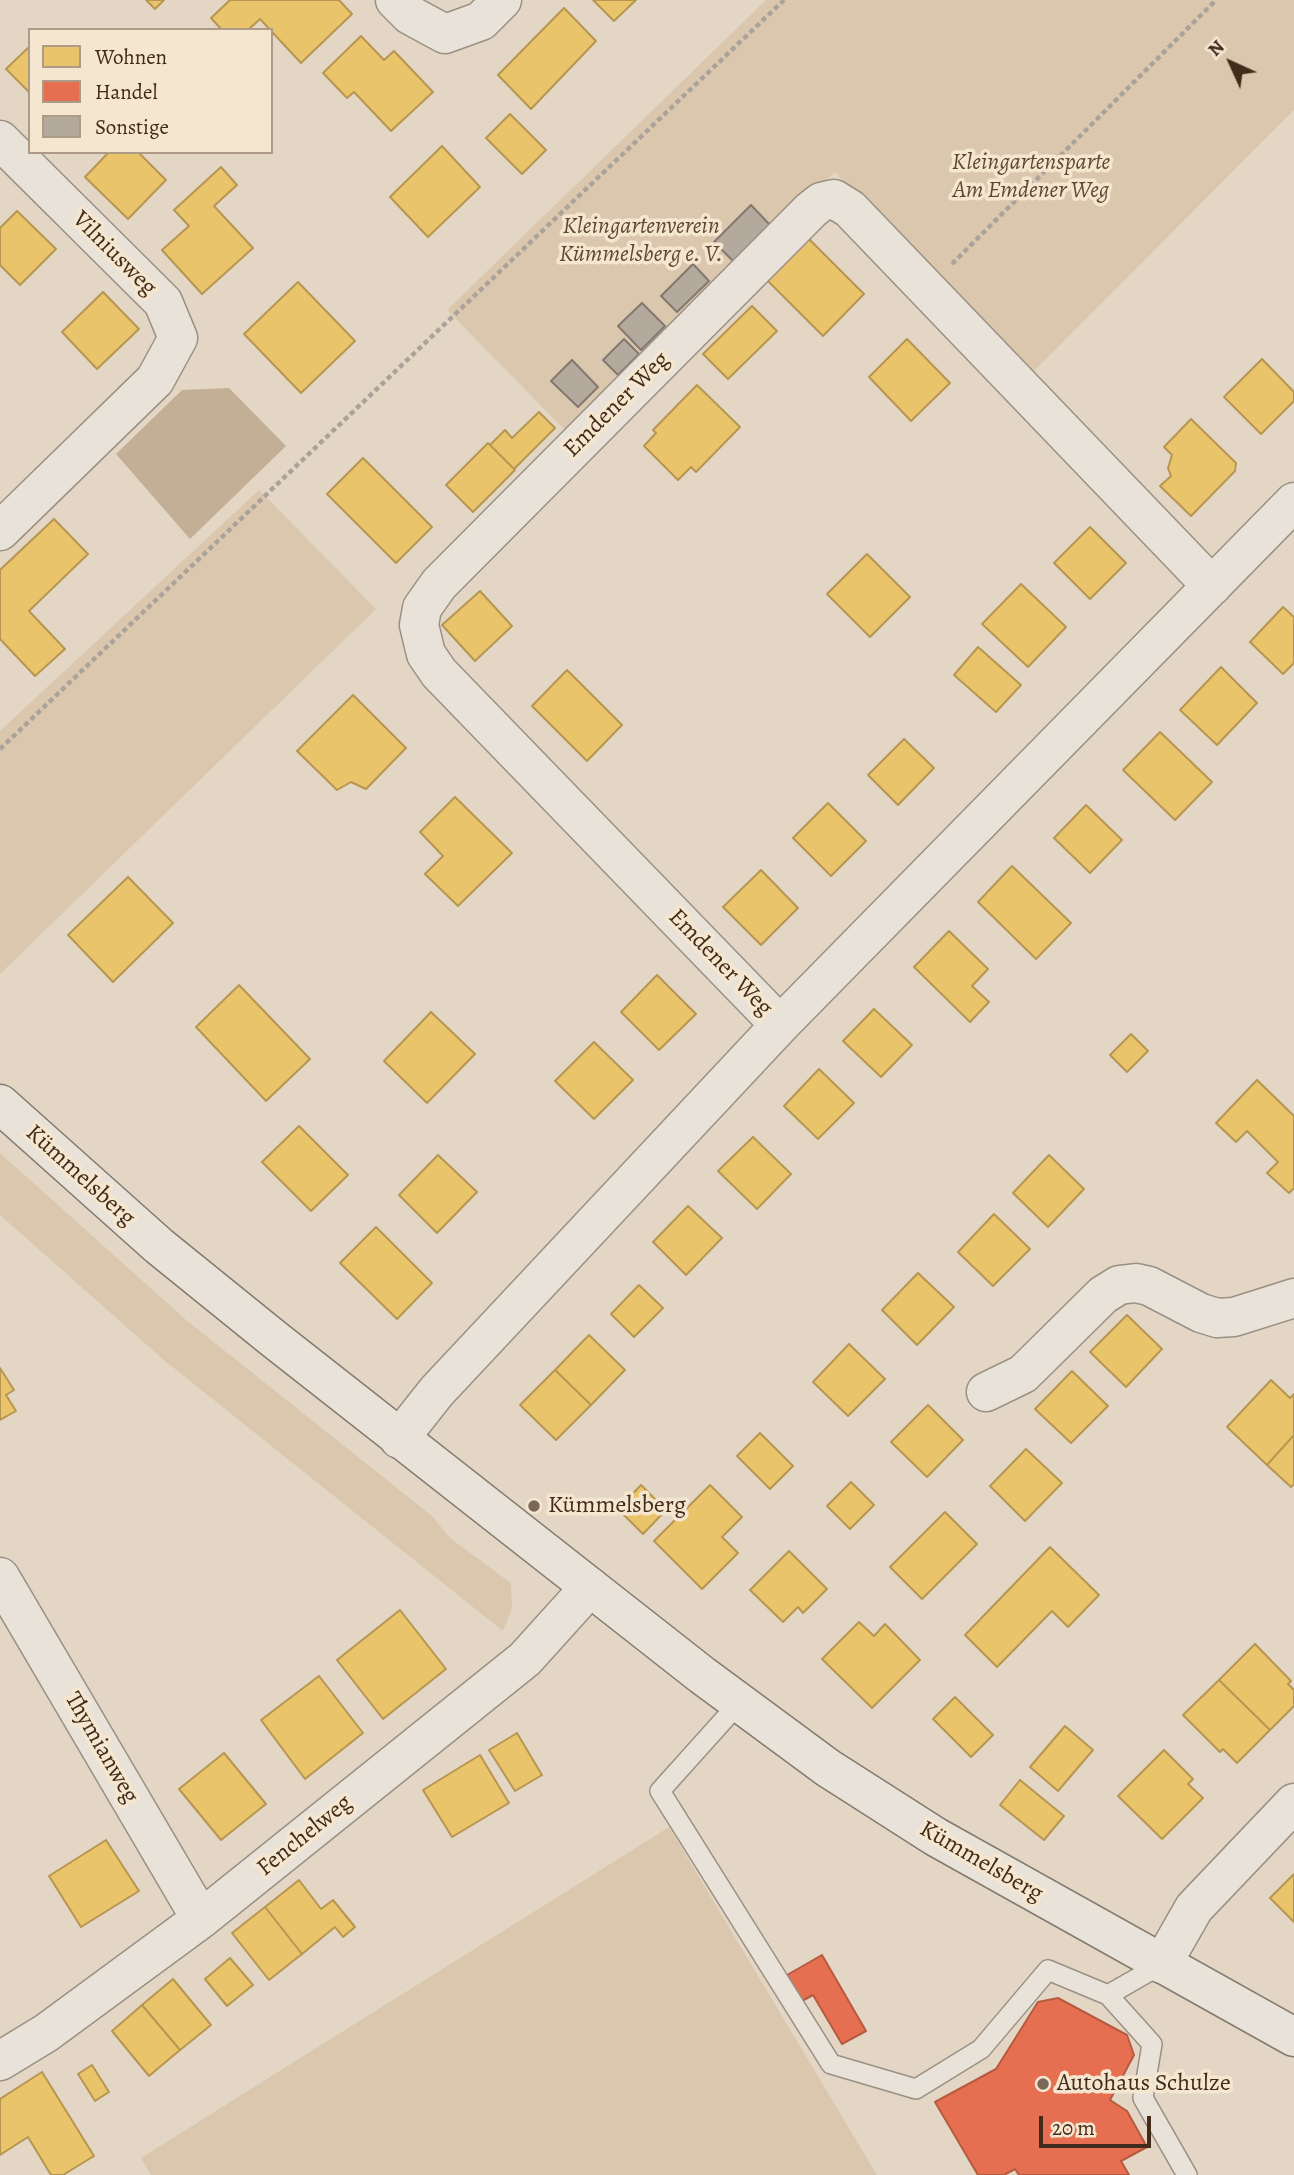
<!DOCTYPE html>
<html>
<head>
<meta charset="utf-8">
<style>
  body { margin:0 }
  #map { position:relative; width:1294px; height:2175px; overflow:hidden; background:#e3d6c4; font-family:Alegreya,serif }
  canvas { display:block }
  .legend { position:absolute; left:28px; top:28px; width:245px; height:126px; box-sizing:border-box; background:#f5e6d0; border:2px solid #ad9b87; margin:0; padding:9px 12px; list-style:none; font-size:21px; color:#422b1a }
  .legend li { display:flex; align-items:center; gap:14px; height:35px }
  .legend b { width:35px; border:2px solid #ad9b87 }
  .north { position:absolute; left:1196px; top:28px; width:70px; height:70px; -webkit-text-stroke:5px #f5e6d0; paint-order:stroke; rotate:315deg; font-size:19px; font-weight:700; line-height:28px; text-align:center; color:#422b1a }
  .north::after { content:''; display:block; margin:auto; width:24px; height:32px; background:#422b1a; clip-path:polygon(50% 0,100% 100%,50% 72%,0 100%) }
  .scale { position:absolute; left:1039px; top:2116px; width:112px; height:32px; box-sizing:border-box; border:4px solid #422b1a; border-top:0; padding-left:9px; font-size:21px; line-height:24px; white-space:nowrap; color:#422b1a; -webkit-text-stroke:5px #f5e6d0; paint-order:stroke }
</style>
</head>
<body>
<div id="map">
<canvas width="1294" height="2175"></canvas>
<ul class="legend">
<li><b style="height:19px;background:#e9c46a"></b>Wohnen</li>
<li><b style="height:19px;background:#e76f51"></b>Handel</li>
<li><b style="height:19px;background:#b3a99c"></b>Sonstige</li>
</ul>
<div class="north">N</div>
<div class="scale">20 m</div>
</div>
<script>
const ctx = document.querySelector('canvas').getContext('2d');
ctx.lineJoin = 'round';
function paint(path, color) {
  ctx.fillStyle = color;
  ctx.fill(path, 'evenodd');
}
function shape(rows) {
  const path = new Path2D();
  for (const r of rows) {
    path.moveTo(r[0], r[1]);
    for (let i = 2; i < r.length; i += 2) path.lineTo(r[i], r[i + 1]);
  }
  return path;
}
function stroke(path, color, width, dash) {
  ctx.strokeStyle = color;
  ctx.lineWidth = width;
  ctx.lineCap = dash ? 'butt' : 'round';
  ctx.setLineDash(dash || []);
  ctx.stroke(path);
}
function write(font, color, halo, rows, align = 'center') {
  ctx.font = font + ' Alegreya,serif';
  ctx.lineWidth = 7;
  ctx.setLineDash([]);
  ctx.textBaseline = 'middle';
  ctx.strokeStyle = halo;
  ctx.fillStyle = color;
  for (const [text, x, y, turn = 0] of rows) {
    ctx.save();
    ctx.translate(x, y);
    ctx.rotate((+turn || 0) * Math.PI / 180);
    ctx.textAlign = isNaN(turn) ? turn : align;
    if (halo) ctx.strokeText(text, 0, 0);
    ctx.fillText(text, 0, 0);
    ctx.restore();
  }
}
const green = shape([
  [766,0,1294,0,1294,110,1026,379,835,172,568,433,447,310],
  [259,490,376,609,0,974,0,731],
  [0,1153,186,1320,432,1516,450,1538,511,1583,512,1608,503,1631,165,1361,0,1215],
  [669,1827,877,2175,151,2175,141,2158]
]);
const water = shape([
  [229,388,286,446,190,539,116,454,182,390]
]);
const homes = shape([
  [146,0,164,0,155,9,146,0],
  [230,0,339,0,352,14,301,63,260,19,248,30,222,30,211,18,230,0],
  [593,0,636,0,614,21,593,0],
  [564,8,596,41,531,109,498,75,564,8],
  [361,36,384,60,394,51,433,92,391,131,354,92,347,98,323,73,361,36],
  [30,46,30,93,6,69,30,46],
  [510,114,546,150,522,174,486,138,510,114],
  [442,146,480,187,428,237,390,197,442,146],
  [109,152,138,152,166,180,128,219,85,177,109,152],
  [221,167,237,185,214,206,253,248,202,294,162,250,189,226,174,210,221,167],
  [17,211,56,249,20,285,0,265,0,228,17,211],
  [804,234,864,294,823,336,763,276,804,234],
  [298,282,355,341,301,393,244,334,298,282],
  [103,292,139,329,97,369,62,332,103,292],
  [752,306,777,331,728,379,703,354,752,306],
  [907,339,950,383,911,421,869,377,907,339],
  [1262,359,1294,392,1294,401,1261,434,1224,397,1262,359],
  [697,385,740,427,696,472,691,467,678,480,644,446,656,433,653,430,697,385],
  [539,412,555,428,514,469,490,445,505,430,512,438,539,412],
  [1191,419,1236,463,1235,471,1191,516,1160,486,1171,476,1168,468,1172,455,1164,447,1191,419],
  [488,443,515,470,473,512,446,485,488,443],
  [363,458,432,527,396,563,327,494,363,458],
  [54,519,88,554,29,611,65,649,35,676,0,639,0,570,54,519],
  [1090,527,1126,563,1090,599,1054,563,1090,527],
  [867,554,910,597,870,637,827,594,867,554],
  [1021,584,1066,627,1028,667,982,624,1021,584],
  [480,591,512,626,475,661,442,625,480,591],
  [1283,607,1294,617,1294,663,1283,674,1250,642,1283,607],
  [978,647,1021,685,996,712,954,675,978,647],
  [1221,667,1257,703,1217,745,1180,710,1221,667],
  [567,670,622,725,587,761,532,706,567,670],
  [353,695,406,748,366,789,351,782,337,790,297,751,353,695],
  [1160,732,1212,782,1175,820,1123,770,1160,732],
  [904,739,934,768,898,805,868,775,904,739],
  [455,797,512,853,458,906,425,874,443,856,420,832,455,797],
  [828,803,866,841,831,876,793,838,828,803],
  [1086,805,1122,840,1090,873,1054,838,1086,805],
  [1012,866,1071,923,1036,959,978,902,1012,866],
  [761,870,798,908,761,945,723,907,761,870],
  [128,877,173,923,113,982,68,935,128,877],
  [949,931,988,969,972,986,989,1002,970,1022,914,967,949,931],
  [657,975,696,1014,659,1050,621,1012,657,975],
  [239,985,310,1059,266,1101,196,1027,239,985],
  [874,1009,912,1045,881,1077,843,1041,874,1009],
  [431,1012,475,1054,427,1103,384,1061,431,1012],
  [1131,1034,1148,1051,1127,1072,1110,1055,1131,1034],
  [594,1042,633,1080,594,1119,555,1081,594,1042],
  [819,1069,854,1103,818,1139,784,1106,819,1069],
  [1257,1080,1294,1116,1294,1188,1289,1193,1267,1173,1278,1162,1247,1131,1236,1142,1216,1123,1257,1080],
  [299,1126,348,1175,311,1211,262,1162,299,1126],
  [753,1137,791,1174,757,1209,718,1171,753,1137],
  [438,1155,477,1192,437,1233,399,1195,438,1155],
  [1049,1155,1084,1189,1048,1227,1013,1193,1049,1155],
  [688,1206,722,1238,686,1275,653,1242,688,1206],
  [994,1214,1030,1249,993,1286,958,1252,994,1214],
  [376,1227,432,1283,397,1319,340,1263,376,1227],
  [918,1273,954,1307,917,1345,882,1310,918,1273],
  [639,1285,663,1308,634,1337,611,1314,639,1285],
  [1127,1315,1162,1349,1126,1387,1090,1352,1127,1315],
  [589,1335,625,1370,591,1405,555,1370,589,1335],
  [849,1344,885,1379,848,1416,813,1382,849,1344],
  [0,1368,14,1390,6,1395,16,1411,0,1420,0,1368],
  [555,1370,591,1405,556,1440,520,1405,555,1370],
  [1072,1371,1108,1406,1071,1443,1035,1409,1072,1371],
  [1271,1380,1290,1398,1294,1394,1294,1435,1267,1465,1227,1427,1271,1380],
  [928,1405,963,1440,927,1477,891,1442,928,1405],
  [760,1433,793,1466,770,1489,737,1456,760,1433],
  [1294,1435,1294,1484,1291,1487,1267,1465,1294,1435],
  [1026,1449,1062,1483,1025,1521,990,1486,1026,1449],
  [851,1482,874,1505,850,1529,827,1506,851,1482],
  [641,1485,666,1510,643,1534,618,1509,641,1485],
  [710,1485,742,1517,722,1537,738,1553,702,1589,654,1541,710,1485],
  [945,1512,977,1544,922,1599,890,1567,945,1512],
  [1050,1547,1099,1595,1068,1627,1052,1611,997,1667,965,1635,1050,1547],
  [789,1551,827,1589,803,1613,798,1607,783,1622,750,1590,789,1551],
  [400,1610,446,1669,383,1719,337,1660,400,1610],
  [859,1622,874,1636,885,1624,920,1660,872,1708,822,1659,859,1622],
  [1255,1644,1291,1681,1288,1684,1294,1690,1294,1706,1270,1730,1219,1680,1255,1644],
  [319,1676,363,1733,305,1779,261,1720,319,1676],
  [1219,1680,1270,1730,1237,1763,1223,1749,1220,1752,1183,1715,1219,1680],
  [955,1697,993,1735,971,1757,933,1719,955,1697],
  [1065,1726,1093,1750,1058,1791,1030,1767,1065,1726],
  [517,1733,542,1775,515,1791,489,1750,517,1733],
  [1164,1750,1193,1779,1188,1784,1203,1798,1162,1839,1118,1796,1164,1750],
  [224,1753,266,1804,221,1840,179,1789,224,1753],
  [480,1755,509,1803,452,1837,423,1790,480,1755],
  [1020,1780,1064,1816,1044,1840,1000,1805,1020,1780],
  [106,1840,139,1891,81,1927,49,1876,106,1840],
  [1294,1874,1294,1922,1270,1898,1294,1874],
  [299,1880,321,1909,333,1900,355,1927,343,1937,335,1927,302,1954,265,1907,299,1880],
  [265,1907,302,1954,269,1980,232,1933,265,1907],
  [230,1958,253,1985,227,2006,205,1979,230,1958],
  [173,1979,211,2025,180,2050,142,2005,173,1979],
  [142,2005,180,2050,149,2076,112,2031,142,2005],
  [92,2065,109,2092,95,2101,78,2074,92,2065],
  [42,2072,94,2156,63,2175,51,2175,28,2137,0,2155,0,2099,42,2072]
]);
const shops = shape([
  [822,1955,866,2031,842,2044,813,1995,802,2001,787,1975,822,1955],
  [1058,1998,1127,2035,1134,2055,1110,2100,1127,2111,1147,2147,1121,2161,1129,2175,1019,2175,1015,2169,1004,2175,978,2175,935,2102,996,2069,1038,2002,1058,1998]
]);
const building = shape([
  [751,205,771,226,734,262,714,242,751,205],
  [693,264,709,281,677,312,661,296,693,264],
  [642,303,665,326,641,350,618,326,642,303],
  [624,339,639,354,618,375,603,360,624,339],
  [572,360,598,387,578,407,551,381,572,360]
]);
const path = shape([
  [952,264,1216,0],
  [0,749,784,0]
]);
const lane = shape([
  [739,1703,660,1791,831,2064,916,2089,981,2049,1048,1970,1108,1995],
  [1162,1964,1108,1995,1152,2044,1143,2098,1187,2175]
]);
const street = shape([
  [395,0,410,15,445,34,481,21,502,0],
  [0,140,163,302,178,338,155,380,0,531],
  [780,1025,439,673,426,654,419,625,422,608,439,584,811,210,821,202,834,199,850,209,1212,586],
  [986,1392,1023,1374,1103,1295,1119,1285,1136,1283,1149,1286,1201,1313,1217,1318,1234,1317,1294,1298],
  [399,1439,437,1391,780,1025,1294,502],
  [0,1577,201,1919],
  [1162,1964,1194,1908,1294,1803],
  [0,2061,46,2033,201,1919,525,1659,590,1587]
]);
const secondary = shape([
  [0,1104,159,1246,274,1339,702,1675,828,1768,936,1837,1294,2037]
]);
const markers = [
  [534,1506,7,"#7a6756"],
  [1043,2084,7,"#7a6756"]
];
const parkNames = [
  ["Kleingartensparte",1031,163],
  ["Am Emdener Weg",1031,191],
  ["Kleingartenverein",641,227],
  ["Kümmelsberg e. V.",641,255]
];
const streetNames = [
  ["Vilniusweg",114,254,45],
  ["Emdener Weg",617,405,-45],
  ["Emdener Weg",720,963,46],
  ["Kümmelsberg",80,1176,42],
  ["Thymianweg",101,1748,60],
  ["Fenchelweg",305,1836,-39],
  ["Kümmelsberg",981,1862,30]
];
const poiNames = [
  ["Kümmelsberg",548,1506],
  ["Autohaus Schulze",1057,2084]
];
paint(green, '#dac7ae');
paint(water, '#c3af96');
paint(homes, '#e9c46a');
stroke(homes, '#b79652', 2);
paint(shops, '#e76f51');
stroke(shops, '#b65b40', 2);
paint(building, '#b3a99c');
stroke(building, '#83796e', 2);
stroke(lane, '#9a9084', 22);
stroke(street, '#9a9084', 41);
stroke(secondary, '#83796e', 41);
stroke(path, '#aba39a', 4.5, [5, 3.5]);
stroke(lane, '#e8e2d8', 19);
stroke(street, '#e8e2d8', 38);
stroke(secondary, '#e8e2d8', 38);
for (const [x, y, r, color] of markers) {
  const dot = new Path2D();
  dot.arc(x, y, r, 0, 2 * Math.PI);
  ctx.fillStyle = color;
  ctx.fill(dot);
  stroke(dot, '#f5e6d0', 2.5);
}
write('italic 24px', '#5f4834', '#f5e6d0', parkNames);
write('24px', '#422b1a', '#f5e6d0', streetNames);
write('24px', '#422b1a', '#f5e6d0', poiNames, 'left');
</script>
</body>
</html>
